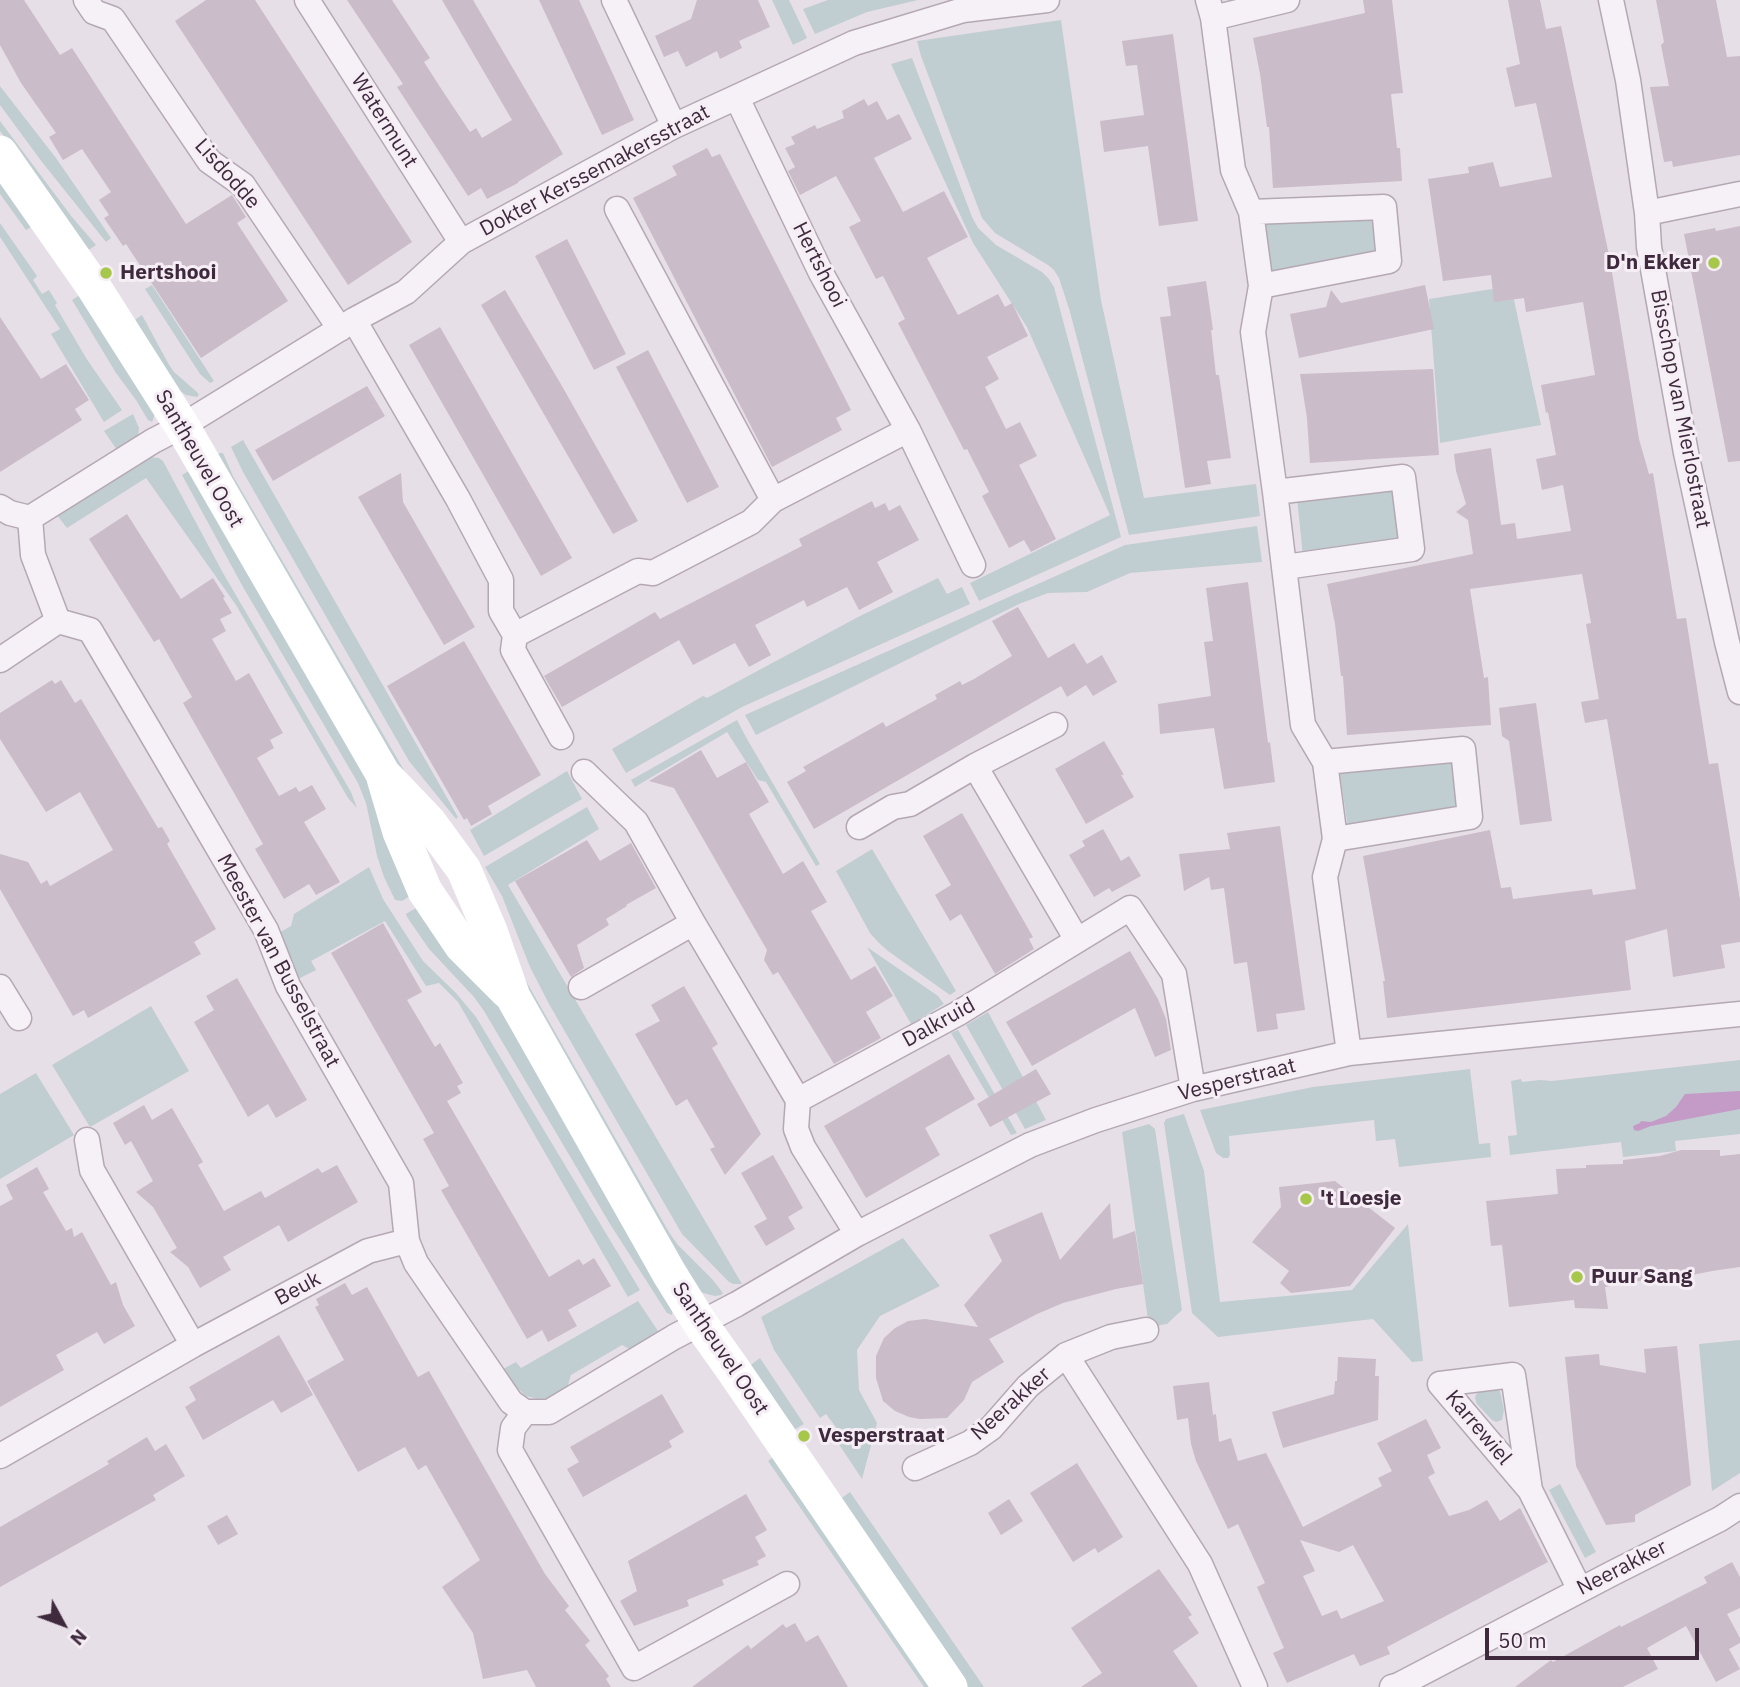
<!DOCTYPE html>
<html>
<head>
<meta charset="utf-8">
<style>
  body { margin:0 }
  #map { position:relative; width:1740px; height:1687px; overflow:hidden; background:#e7dfe7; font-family:"IBM Plex Sans",sans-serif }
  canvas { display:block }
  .north { position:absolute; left:28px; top:1589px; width:70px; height:70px; -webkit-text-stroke:5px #f5eef5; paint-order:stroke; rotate:131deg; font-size:19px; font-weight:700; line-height:28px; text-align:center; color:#3e293d }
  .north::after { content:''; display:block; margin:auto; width:24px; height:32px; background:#3e293d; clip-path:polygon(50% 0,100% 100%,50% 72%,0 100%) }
  .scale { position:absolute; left:1485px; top:1628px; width:214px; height:32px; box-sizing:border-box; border:4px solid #3e293d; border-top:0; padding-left:9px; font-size:21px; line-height:24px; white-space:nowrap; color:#3e293d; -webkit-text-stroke:5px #f5eef5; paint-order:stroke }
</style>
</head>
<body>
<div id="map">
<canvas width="1740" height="1687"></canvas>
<div class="north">N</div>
<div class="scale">50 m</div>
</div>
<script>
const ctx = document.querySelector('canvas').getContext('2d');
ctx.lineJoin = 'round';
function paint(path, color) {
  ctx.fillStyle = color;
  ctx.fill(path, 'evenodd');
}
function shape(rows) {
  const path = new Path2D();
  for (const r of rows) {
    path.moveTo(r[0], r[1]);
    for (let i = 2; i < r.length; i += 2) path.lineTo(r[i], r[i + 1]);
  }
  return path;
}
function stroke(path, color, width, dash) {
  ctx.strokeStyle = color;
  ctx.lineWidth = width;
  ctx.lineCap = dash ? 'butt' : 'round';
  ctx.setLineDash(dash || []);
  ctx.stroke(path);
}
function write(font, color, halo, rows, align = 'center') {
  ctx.font = font + ' "IBM Plex Sans",sans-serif';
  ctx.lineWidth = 6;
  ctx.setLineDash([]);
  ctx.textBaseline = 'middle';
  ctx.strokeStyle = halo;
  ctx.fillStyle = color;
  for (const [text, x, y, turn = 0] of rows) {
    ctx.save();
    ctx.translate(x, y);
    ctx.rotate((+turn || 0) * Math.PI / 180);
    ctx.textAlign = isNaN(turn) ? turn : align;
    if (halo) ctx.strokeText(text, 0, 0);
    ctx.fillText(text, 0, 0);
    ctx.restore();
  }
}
const green = shape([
  [772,0,789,0,807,38,793,45],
  [828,0,918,0,867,12,815,34,803,9],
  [1061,20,1101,300,1144,498,1256,484,1260,516,1129,535,1070,312,1059,278,1054,270,1048,265,995,233,982,218,921,56,917,41],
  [912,58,972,217,978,228,996,245,1042,272,1049,279,1054,287,1121,537,979,601,970,583,1110,515,1027,327,973,243,891,64],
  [0,86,56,158,111,238,106,242,42,162,0,105],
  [0,121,72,217,96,245,87,251,54,203,0,131],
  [0,176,36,224,26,230,0,194],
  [1376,216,1380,255,1268,274,1263,224],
  [0,223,37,276,33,280,42,294,49,290,57,303,55,305,86,358,122,410,104,422,51,334,60,329,0,237],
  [152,285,214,381,210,383,200,374,145,289],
  [1511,286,1541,425,1440,443,1429,299],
  [83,293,154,407,154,417,152,422,148,420,136,400,116,373,72,300],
  [142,315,168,363,174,372,197,392,199,395,197,397,186,395,175,388,133,321],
  [133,414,139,428,138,436,117,450,104,431],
  [243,440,458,817,456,819,409,761,243,472,231,447],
  [220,453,223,453,233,476,408,777,410,787,216,455],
  [151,457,159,458,163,461,223,573,351,792,357,808,348,798,236,605,146,478,67,528,57,515],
  [192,469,371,780,418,891,402,901,395,900,384,877,377,856,366,803,358,783,243,587,182,475],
  [1396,485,1403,543,1303,557,1297,498],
  [1257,526,1262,562,1130,573,1087,592,1048,593,1019,604,756,735,745,715,1125,545],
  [938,578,947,594,962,587,970,604,742,707,626,773,612,749,703,696,707,698,858,617],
  [737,720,747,739,820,864,816,866,766,782,758,780,727,732,635,787,631,780],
  [1456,759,1460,811,1348,828,1339,768],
  [567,771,582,799,484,856,470,830],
  [587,807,599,829,508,885,742,1284,733,1284,729,1282,682,1234,549,1004,530,967,502,896,485,867],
  [872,849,956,991,950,995,888,951,878,942,870,933,836,871],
  [369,867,383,899,423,961,456,993,476,1017,640,1290,628,1297,458,1002,439,983,426,986,385,921,311,961,316,970,296,980,277,934,291,926,294,914],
  [425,903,486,985,673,1309,672,1315,667,1313,610,1224,484,1011,474,997,429,949,407,917,406,914,409,912],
  [867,947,938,996,944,1004,911,1024],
  [526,981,670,1234,678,1245,712,1279,723,1293,721,1295,715,1296,703,1293,695,1288,521,989],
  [151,1006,189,1071,90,1127,52,1065],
  [988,1012,1046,1120,1025,1129,966,1025],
  [958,1030,1017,1133,1011,1135,951,1033],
  [1740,1060,1740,1134,1675,1141,1676,1151,1623,1157,1621,1142,1510,1155,1508,1136,1517,1135,1511,1081,1521,1079,1522,1082,1540,1080,1552,1081],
  [1470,1069,1479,1144,1490,1143,1491,1157,1399,1167,1395,1139,1376,1141,1374,1120,1229,1136,1230,1155,1228,1158,1223,1158,1216,1153,1200,1110,1313,1087],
  [36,1073,74,1135,0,1179,0,1094],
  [1184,1114,1204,1171,1220,1302,1352,1290,1408,1224,1423,1361,1412,1362,1373,1319,1218,1337,1192,1313,1164,1123,1166,1119],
  [1149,1124,1155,1129,1182,1310,1167,1324,1149,1327,1122,1132],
  [903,1238,940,1286,880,1316,857,1350,859,1390,877,1423,862,1479,838,1443,844,1438,826,1414,820,1418,774,1350,761,1317],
  [638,1301,660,1334,633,1351,622,1345,571,1375,567,1388,548,1398,538,1399,526,1396,517,1388,503,1369,516,1362,521,1368],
  [1740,1340,1740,1473,1712,1491,1699,1344],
  [760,1358,804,1424,792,1431,748,1367],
  [1494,1389,1500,1391,1504,1410,1502,1420,1496,1422,1492,1420,1477,1404,1475,1398,1478,1390],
  [776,1455,935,1687,924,1687,768,1461],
  [1560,1484,1596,1552,1585,1558,1549,1490],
  [850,1492,984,1687,968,1687,839,1500]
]);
const water = shape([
  [1740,1091,1740,1109,1651,1126,1638,1131,1634,1130,1633,1126,1640,1123,1641,1121,1651,1122,1666,1116,1676,1107,1685,1094]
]);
const building = shape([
  [0,0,24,0,60,55,72,48,186,224,232,195,246,217,237,223,288,301,201,358,126,244,123,246,104,218,109,215,99,200,111,192,82,149,63,160,49,137,56,133,21,83,0,45],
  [206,0,255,0,412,242,348,285,175,21],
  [347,0,392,0,430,58,424,62,442,90,470,132,476,128,482,138,512,120,442,0,473,0,563,154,518,182,518,183,487,199,481,188,468,196,397,87,403,84],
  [539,0,579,0,634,120,602,135],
  [697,0,758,0,770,27,739,41,742,48,720,59,717,51,686,67,678,51,664,57,655,36,691,19],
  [1363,0,1392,0,1403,93,1391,94,1397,148,1400,148,1402,181,1273,188,1269,127,1267,127,1260,74,1253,38,1365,13],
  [1508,0,1540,0,1546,29,1561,26,1610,260,1639,439,1649,474,1653,473,1677,619,1686,618,1709,764,1718,763,1740,900,1740,942,1721,945,1725,968,1673,977,1667,929,1625,941,1631,990,1387,1018,1383,981,1385,981,1363,856,1490,830,1501,888,1511,887,1513,899,1592,889,1593,895,1636,889,1607,719,1585,723,1581,702,1599,699,1586,624,1591,623,1582,574,1470,589,1484,678,1488,677,1491,725,1347,735,1343,676,1341,676,1335,624,1327,584,1473,554,1468,520,1456,512,1466,504,1456,471,1454,454,1491,448,1501,525,1515,523,1517,539,1571,531,1563,485,1542,490,1536,459,1556,455,1548,412,1546,413,1541,385,1595,375,1583,302,1526,312,1524,298,1494,302,1491,275,1443,281,1428,179,1469,173,1468,167,1493,162,1500,187,1552,177,1536,103,1515,107,1506,68,1520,64],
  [1656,0,1716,0,1727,57,1740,56,1740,155,1673,167,1672,161,1664,162,1650,87,1669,86,1661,45,1664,42],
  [1173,34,1198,221,1159,226,1148,146,1104,152,1100,121,1144,115,1137,65,1126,66,1122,41],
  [864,99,868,106,877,101,887,120,899,114,912,139,874,158,903,212,944,191,968,237,927,258,958,315,998,294,1005,307,1012,303,1028,336,987,357,999,379,985,387,1006,429,1020,422,1037,456,1019,465,1056,539,1031,552,1024,540,1009,548,982,496,989,492,967,449,964,450,898,323,905,319,883,276,876,279,849,227,861,221,836,176,800,195,788,171,795,167,785,148,795,144,791,137,815,125,817,129,844,118,842,111],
  [707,148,712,157,720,154,851,410,836,418,842,430,772,467,633,198,677,175,672,166],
  [1740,226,1740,461,1728,462,1684,234,1715,228,1716,231],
  [567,239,626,354,594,370,535,256],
  [1206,281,1213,330,1211,330,1216,375,1219,375,1231,458,1207,461,1211,484,1185,488,1160,317,1171,316,1167,287],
  [1425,285,1434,329,1299,358,1290,314,1326,307,1331,290,1341,303],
  [505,290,562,386,638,521,613,534,481,305],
  [0,317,41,379,66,364,89,400,75,409,82,420,0,472],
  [440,327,572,558,541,576,409,345],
  [648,350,719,487,687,503,616,367],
  [1433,369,1439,455,1310,463,1307,418,1300,374],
  [367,386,385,416,273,481,255,450],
  [401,473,403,502,475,627,444,645,358,497],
  [872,501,875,508,885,503,889,511,900,505,919,540,877,562,893,592,859,610,847,587,807,607,804,600,755,625,771,655,749,667,735,643,693,665,679,640,562,707,544,676,655,612,660,619,802,546,799,539],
  [127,514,181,599,213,578,225,597,223,598,232,613,220,619,226,631,212,639,236,681,249,673,283,733,270,740,274,748,257,758,279,796,296,787,299,792,312,785,326,809,304,822,340,882,316,895,309,884,284,899,255,849,263,844,183,703,192,697,159,639,154,642,89,539],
  [1248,582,1268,743,1270,742,1275,782,1224,789,1214,728,1160,734,1158,704,1211,696,1204,642,1213,641,1206,588],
  [1018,607,1048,658,1074,643,1087,664,1102,655,1117,682,1093,696,1086,685,1067,697,1061,686,814,829,787,782,806,771,803,767,883,722,886,727,937,699,935,695,960,681,962,685,974,679,1012,656,992,621],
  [464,641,541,775,488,806,492,814,471,826,467,818,464,820,387,686],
  [52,680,55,684,61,680,75,703,81,699,158,828,162,827,170,841,167,844,216,929,194,942,201,954,88,1018,84,1010,73,1016,0,889,0,854,28,862,41,884,47,880,50,886,113,850,80,792,46,812,0,739,0,713],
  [1536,703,1552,821,1520,825,1509,741,1502,736,1499,708],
  [1104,741,1124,775,1121,775,1134,797,1086,824,1055,769],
  [701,750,717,778,746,762,769,802,749,814,783,874,803,861,827,902,811,911,851,980,875,966,893,996,866,1012,881,1038,834,1064,778,972,773,975,764,960,767,950,674,788,649,781],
  [962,813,1033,937,1029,939,1034,949,995,974,961,914,950,921,935,895,951,885,923,836],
  [1280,826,1305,1010,1276,1014,1278,1029,1257,1032,1247,962,1234,964,1224,888,1211,890,1209,877,1184,891,1179,854,1230,849,1227,833],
  [1103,829,1121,861,1129,856,1141,876,1112,892,1109,888,1094,897,1069,855,1085,846,1082,841],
  [587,840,600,861,631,843,656,888,626,905,627,906,606,919,609,925,577,945,584,968,571,977,515,881],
  [383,923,422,992,407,1000,435,1047,440,1043,463,1083,457,1086,461,1093,447,1101,549,1277,579,1259,583,1265,594,1258,611,1286,568,1310,577,1326,548,1342,542,1330,527,1339,441,1190,449,1186,423,1139,434,1133,331,953],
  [1130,951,1158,999,1166,1019,1171,1050,1155,1057,1135,1008,1032,1066,1006,1022],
  [237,978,307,1100,276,1118,268,1104,248,1117,194,1022,214,1010,206,996],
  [684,986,718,1044,712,1048,761,1134,725,1175,710,1149,715,1147,687,1099,676,1106,635,1034,660,1021,651,1005],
  [949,1054,975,1099,925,1128,940,1155,866,1198,824,1126],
  [1036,1069,1051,1094,990,1127,977,1104],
  [144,1105,152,1120,172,1108,203,1162,198,1165,224,1211,261,1191,265,1198,318,1168,322,1173,337,1165,358,1202,288,1242,279,1225,223,1257,231,1270,200,1288,188,1267,170,1252,177,1248,153,1207,136,1192,153,1181,131,1141,125,1145,113,1123],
  [1681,1150,1720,1150,1720,1156,1740,1154,1740,1267,1712,1271,1657,1282,1657,1278,1605,1287,1608,1309,1575,1308,1574,1300,1509,1307,1502,1245,1491,1246,1486,1201,1558,1194,1556,1169,1586,1168,1586,1165,1623,1164,1623,1160,1660,1156],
  [773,1155,803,1208,788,1217,795,1229,766,1246,754,1226,767,1219,741,1173],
  [37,1167,49,1189,43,1192,66,1231,72,1228,74,1237,82,1232,111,1285,116,1282,123,1305,135,1326,104,1344,97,1332,56,1355,64,1370,0,1407,0,1206,13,1199,6,1185],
  [1335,1181,1395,1228,1350,1286,1291,1293,1280,1283,1289,1271,1252,1242,1281,1207,1279,1187],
  [1110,1203,1113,1239,1135,1231,1143,1284,1116,1289,1063,1303,1037,1314,989,1339,1004,1362,972,1382,964,1400,947,1418,920,1419,909,1417,895,1411,883,1401,876,1378,876,1356,884,1338,895,1328,908,1321,925,1319,978,1327,964,1305,1002,1261,989,1235,1042,1212,1060,1260],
  [345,1283,352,1295,367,1287,418,1377,429,1371,545,1574,569,1606,565,1610,590,1641,585,1645,609,1676,606,1679,611,1687,536,1687,527,1670,483,1679,473,1633,442,1587,480,1560,426,1465,418,1470,405,1447,358,1472,307,1381,344,1360,315,1307,319,1305,316,1299],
  [279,1335,313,1395,281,1413,273,1400,203,1440,185,1407,196,1400,189,1387],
  [1677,1346,1691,1485,1635,1515,1635,1522,1606,1525,1576,1466,1565,1357,1599,1354,1600,1365,1646,1373,1644,1349],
  [1338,1357,1376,1359,1375,1376,1379,1376,1378,1420,1283,1448,1272,1412,1334,1394,1335,1381,1337,1381],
  [1209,1382,1213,1415,1216,1414,1219,1442,1231,1438,1238,1461,1266,1453,1303,1527,1382,1486,1378,1478,1392,1471,1377,1443,1426,1419,1441,1448,1427,1455,1435,1473,1428,1477,1449,1516,1469,1510,1487,1500,1500,1521,1520,1508,1548,1562,1387,1647,1390,1654,1360,1666,1354,1654,1287,1683,1273,1653,1284,1648,1257,1587,1265,1583,1238,1524,1228,1529,1196,1461,1191,1444,1188,1418,1177,1420,1173,1386],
  [1300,1540,1339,1552,1353,1545,1384,1601,1341,1619,1337,1610,1322,1616,1303,1576,1315,1571],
  [662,1394,684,1432,669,1441,672,1447,583,1497,567,1469,579,1462,570,1447],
  [147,1437,155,1451,166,1444,185,1476,153,1495,156,1500,0,1587,0,1527,109,1464,107,1461],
  [1077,1463,1123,1537,1098,1553,1095,1548,1073,1562,1030,1493],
  [746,1494,767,1530,755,1537,766,1556,757,1561,759,1565,722,1580,724,1585,687,1600,689,1606,634,1626,620,1601,637,1591,628,1561],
  [1009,1499,1023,1521,1001,1535,988,1513],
  [227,1515,238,1534,218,1545,207,1526],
  [1732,1562,1740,1577,1740,1608,1727,1614,1740,1638,1740,1643,1729,1649,1740,1669,1716,1682,1686,1626,1647,1648,1658,1669,1623,1687,1515,1687,1551,1660,1553,1662,1620,1625,1621,1627,1707,1583,1704,1577],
  [1159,1569,1192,1615,1188,1617,1199,1633,1173,1651,1198,1687,1081,1687,1102,1673,1071,1628],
  [795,1623,806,1642,818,1635,848,1687,692,1687,748,1645,751,1649,783,1624,786,1628]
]);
const street = shape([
  [86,0,94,12,113,19,209,161,243,185,340,329],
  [307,0,461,242],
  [614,0,674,126],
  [1208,0,1213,18,1233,170,1251,212,1261,286,1253,332,1275,492,1303,725,1325,762,1335,839,1325,877,1349,1053],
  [1611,0,1628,80,1647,213,1649,247,1686,453,1727,642,1740,692],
  [1213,18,1287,0],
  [737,98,821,273,908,430,973,565],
  [617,209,773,500],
  [1251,212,1384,207,1389,261,1261,286],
  [1647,213,1740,194],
  [354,320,458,499,501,580,501,611,515,635,513,650,561,737],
  [1275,492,1403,477,1412,549,1285,567],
  [0,507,10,513,30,518,33,555,58,621,90,630,148,728,266,930,288,986,401,1183,407,1241,416,1263,511,1402,525,1412,549,1412,674,1337,737,1304,857,1234,1030,1145,1096,1120,1193,1089,1349,1053,1740,1014],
  [30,518,153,441,182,426,354,320,406,292,461,242,674,126,854,43,963,10,1047,0],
  [515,635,638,571,653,573,751,522,773,500,908,430],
  [0,660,58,621],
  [1325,762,1463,749,1470,817,1335,839],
  [975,766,1077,940],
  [584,772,636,822,693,923,798,1100,796,1129,803,1147,857,1234],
  [859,827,893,807,910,804,975,766,1055,725],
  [0,987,19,1018],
  [581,987,693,923],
  [798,1100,957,1014,1130,908,1174,974,1193,1089],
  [87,1140,92,1170,193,1345],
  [1066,1355,1200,1564,1255,1687],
  [525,1412,513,1428,510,1450,634,1668,787,1584],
  [0,1456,193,1345,368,1251,407,1241],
  [915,1468,970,1443,991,1428,1028,1386,1066,1355,1111,1337,1146,1330],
  [1530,1490,1513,1375,1440,1384,1530,1490,1580,1590],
  [1392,1687,1399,1685,1611,1574,1720,1519,1740,1506]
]);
const secondary = shape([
  [0,153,93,286,182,426,383,774,429,822,464,870,490,931,513,997,669,1273,700,1323,732,1368,950,1687],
  [384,778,400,832,425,891,462,946,508,992]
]);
const markers = [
  [1714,263,7,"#a6c749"],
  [106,273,7,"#a6c749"],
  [1306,1199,7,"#a6c749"],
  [1577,1277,7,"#a6c749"],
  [804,1436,7,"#a6c749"]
];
const streetNames = [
  ["Watermunt",384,121,58],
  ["Dokter Kerssemakersstraat",595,171,-28],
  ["Lisdodde",227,174,48],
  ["Hertshooi",819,265,63],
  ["Bisschop van Mierlostraat",1680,409,79],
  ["Santheuvel Oost",199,459,60],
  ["Meester van Busselstraat",278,961,62],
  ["Dalkruid",939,1023,-29],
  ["Vesperstraat",1237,1080,-14],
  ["Beuk",298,1289,-28],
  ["Santheuvel Oost",720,1349,56],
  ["Neerakker",1011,1404,-42],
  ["Karrewiel",1478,1428,50],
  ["Neerakker",1622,1568,-27]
];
const poiNames = [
  ["D'n Ekker",1700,263,"right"],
  ["Hertshooi",120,273],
  ["'t Loesje",1320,1199],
  ["Puur Sang",1591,1277],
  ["Vesperstraat",818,1436]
];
paint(green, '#c0ced1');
paint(water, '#c39bc6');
paint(building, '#cabcc9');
stroke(street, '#b4a8b4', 27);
stroke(street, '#f6f1f6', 24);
stroke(secondary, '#fff', 35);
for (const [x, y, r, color] of markers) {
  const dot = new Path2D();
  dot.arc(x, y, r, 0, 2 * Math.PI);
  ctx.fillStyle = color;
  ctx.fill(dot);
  stroke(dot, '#f5eef5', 2.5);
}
write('21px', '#3e293d', '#f5eef5', streetNames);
write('bold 21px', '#3e293d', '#f5eef5', poiNames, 'left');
</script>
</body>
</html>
